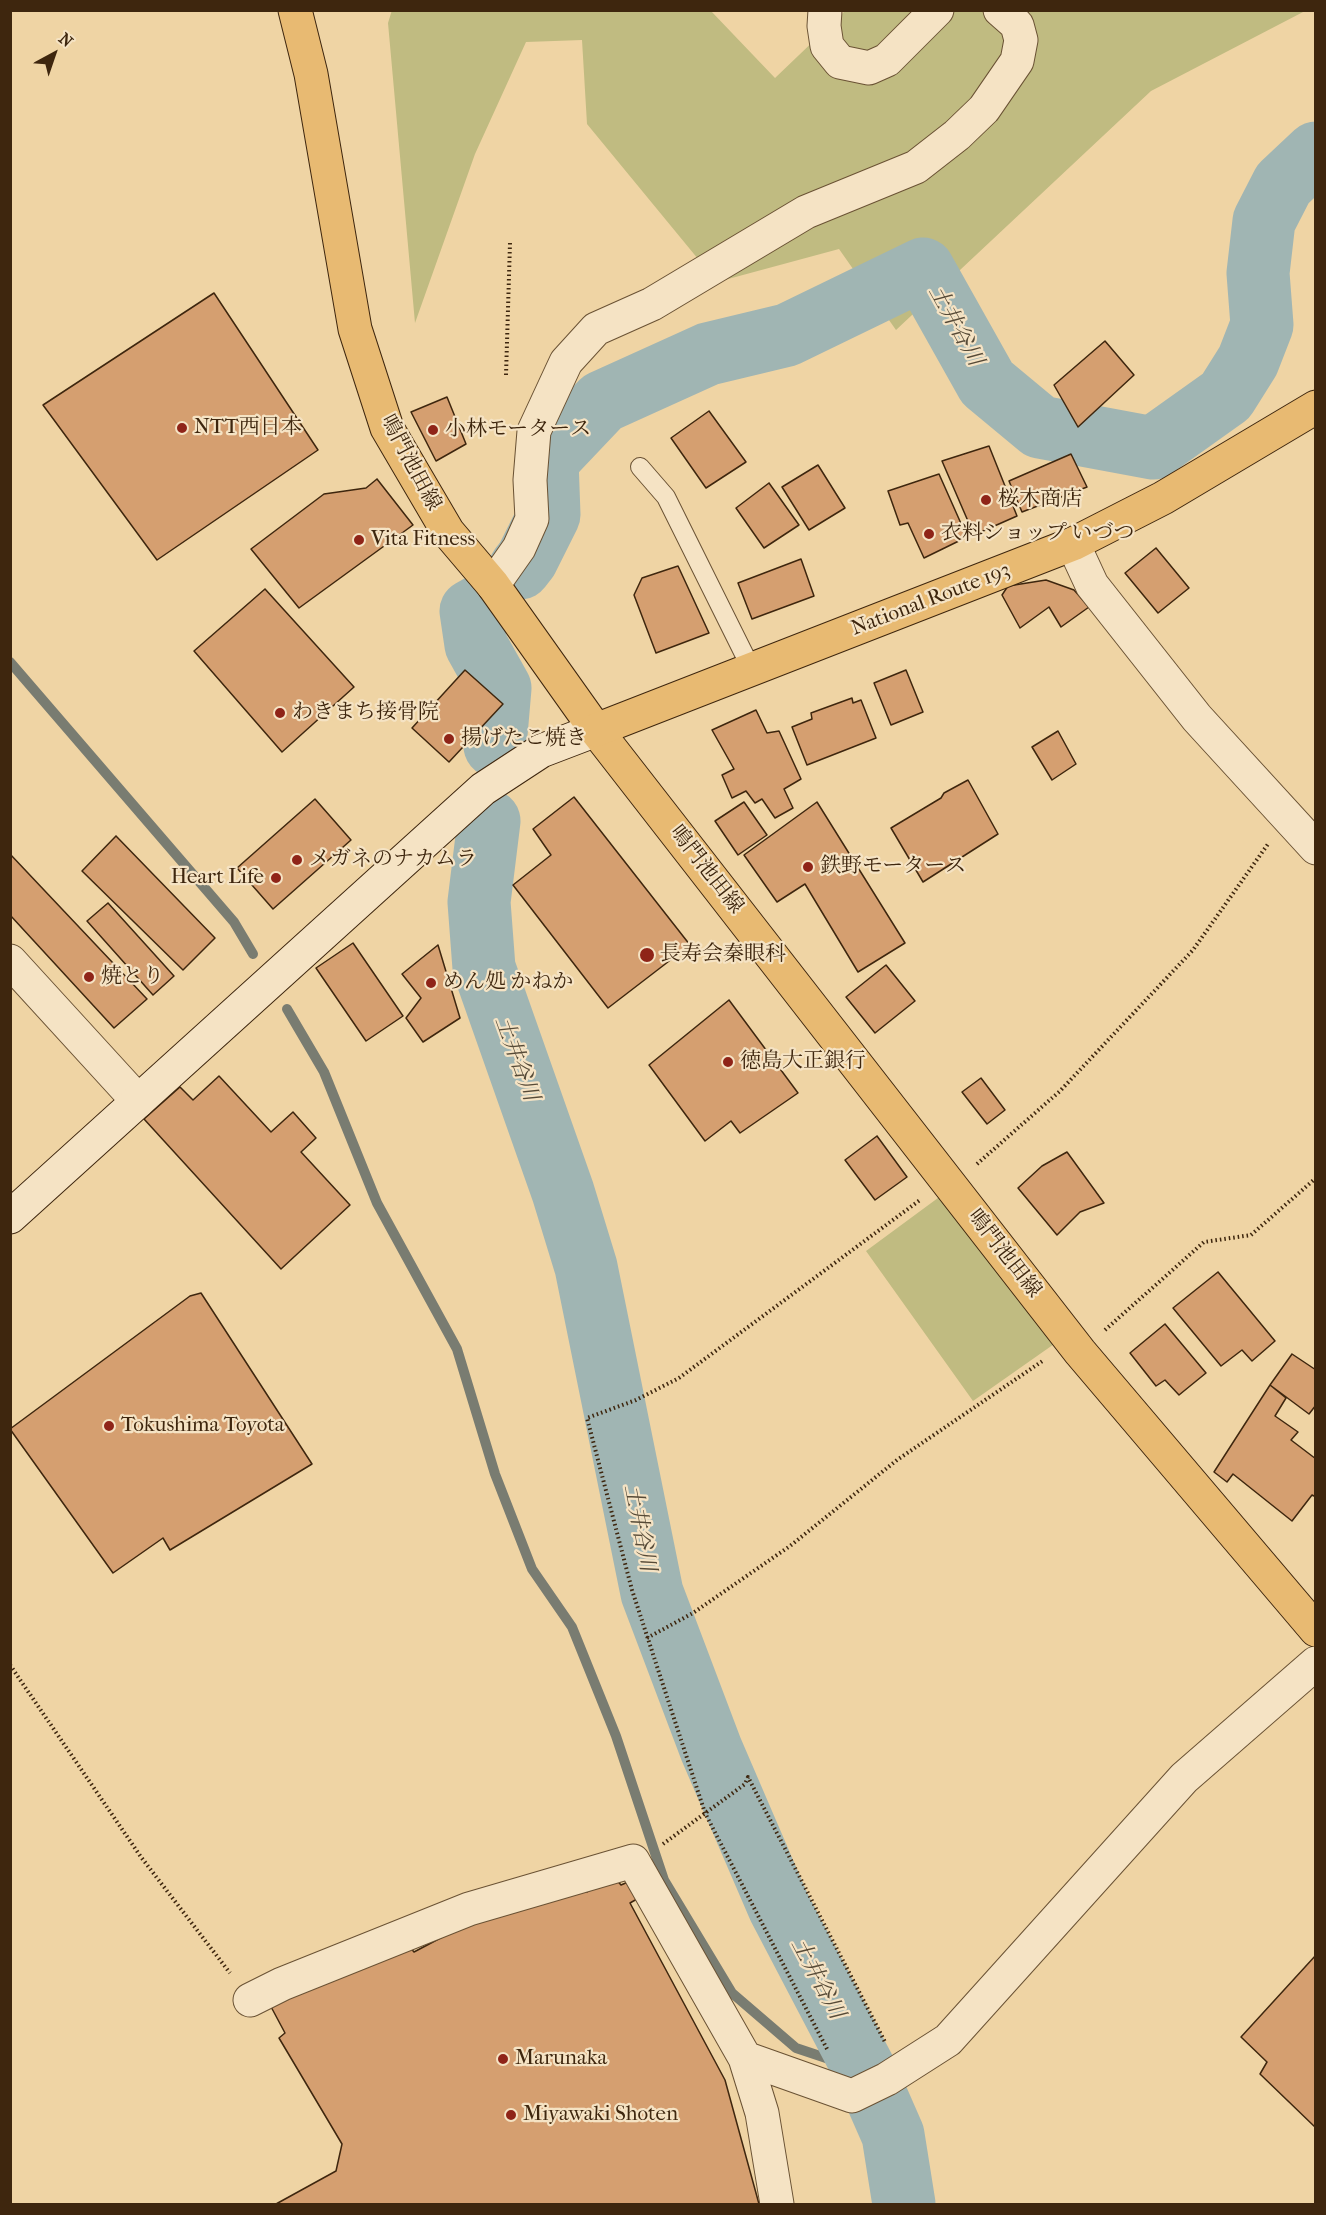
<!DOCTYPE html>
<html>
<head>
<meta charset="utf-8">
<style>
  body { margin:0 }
  #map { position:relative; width:1326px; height:2215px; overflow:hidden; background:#efd4a4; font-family:"IM FELL French Canon",serif }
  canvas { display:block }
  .frame { position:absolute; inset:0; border:12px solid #3e260e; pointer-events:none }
  .north { position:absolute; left:24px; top:24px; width:60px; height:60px; -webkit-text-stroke:4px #f5e3c4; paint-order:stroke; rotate:40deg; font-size:16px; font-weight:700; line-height:24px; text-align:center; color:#3e260e }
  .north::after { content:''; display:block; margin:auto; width:21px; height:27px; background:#3e260e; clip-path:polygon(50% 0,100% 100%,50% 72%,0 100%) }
</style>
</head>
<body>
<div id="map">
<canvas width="1326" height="2215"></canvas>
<div class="frame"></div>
<div class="north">N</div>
</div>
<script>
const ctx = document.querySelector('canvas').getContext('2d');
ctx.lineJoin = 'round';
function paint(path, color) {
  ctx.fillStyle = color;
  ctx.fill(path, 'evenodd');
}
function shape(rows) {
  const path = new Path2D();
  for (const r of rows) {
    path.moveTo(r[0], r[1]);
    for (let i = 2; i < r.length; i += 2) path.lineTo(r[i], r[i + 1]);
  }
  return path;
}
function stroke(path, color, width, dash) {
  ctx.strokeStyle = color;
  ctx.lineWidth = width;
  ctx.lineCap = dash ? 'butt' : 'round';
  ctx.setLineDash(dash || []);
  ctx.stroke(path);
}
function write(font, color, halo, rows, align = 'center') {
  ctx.font = font + ' "IM FELL French Canon","Noto Serif JP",serif';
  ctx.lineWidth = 4.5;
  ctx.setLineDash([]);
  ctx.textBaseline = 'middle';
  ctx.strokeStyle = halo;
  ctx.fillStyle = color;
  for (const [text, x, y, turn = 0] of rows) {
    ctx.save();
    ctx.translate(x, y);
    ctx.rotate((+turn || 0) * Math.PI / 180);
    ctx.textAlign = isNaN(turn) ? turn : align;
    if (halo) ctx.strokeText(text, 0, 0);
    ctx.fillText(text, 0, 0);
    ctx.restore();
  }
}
const green = shape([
  [392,10,711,11,775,78,845,11,1305,11,1151,91,896,330,839,249,717,282,587,124,582,40,526,42,475,154,415,323,388,23],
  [942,1195,1057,1342,973,1401,866,1251]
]);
const stream = shape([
  [10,662,234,922,253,954],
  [287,1009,324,1072,377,1203,457,1349,495,1474,532,1569,572,1627,616,1736,664,1880,732,1993,796,2048,865,2071]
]);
const river = shape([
  [520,568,527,559,549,515,547,460,602,402,708,354,787,335,923,269,987,383,1040,427,1153,448,1226,396,1248,361,1262,325,1258,273,1264,221,1283,184,1316,153],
  [487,602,471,611,476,645,500,688,495,746],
  [489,821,479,902,484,968,563,1192,586,1267,652,1593,711,1749,779,1907,865,2071,893,2135,904,2204]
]);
const building = shape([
  [214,293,318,450,157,560,43,405,214,293],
  [1105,341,1134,375,1078,427,1054,385,1105,341],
  [447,397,466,444,436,461,411,412,447,397],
  [709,411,746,462,706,488,671,438,709,411],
  [989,446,1017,516,974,535,942,461,989,446],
  [1071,454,1087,487,1022,512,1009,481,1071,454],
  [818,465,845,508,809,530,782,487,818,465],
  [939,474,967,537,924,558,908,523,900,525,888,491,939,474],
  [377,479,413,525,299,608,251,549,324,494,366,488,377,479],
  [769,483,799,525,764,548,736,508,769,483],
  [1156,548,1189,588,1158,613,1125,573,1156,548],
  [801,559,814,596,752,619,738,583,801,559],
  [678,566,709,633,656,653,634,595,642,578,678,566],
  [1046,580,1074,590,1089,607,1061,627,1049,607,1020,628,1002,595,1008,586,1046,580],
  [265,589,354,687,282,752,194,651,265,589],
  [465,670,503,704,449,762,412,728,465,670],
  [906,670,923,712,891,725,874,683,906,670],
  [852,698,853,703,861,700,876,738,807,765,792,727,812,719,811,713,852,698],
  [756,710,767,733,779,731,801,779,784,789,793,808,775,818,762,799,755,803,746,791,732,798,722,775,734,769,712,730,756,710],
  [1058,731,1076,764,1052,780,1032,747,1058,731],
  [968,780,998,834,923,882,891,828,941,798,944,793,968,780],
  [574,797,690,945,608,1008,513,885,551,855,533,829,574,797],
  [315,799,351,840,273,909,237,868,315,799],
  [744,802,767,835,738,855,715,821,744,802],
  [817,802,905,943,858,972,805,884,777,902,744,855,817,802],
  [116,836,215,938,183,970,82,871,116,836],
  [10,854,147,999,114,1028,10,915,10,854],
  [108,903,174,976,153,995,87,921,108,903],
  [353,943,403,1016,366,1041,316,968,353,943],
  [438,945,460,1018,423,1042,406,1018,421,998,402,974,438,945],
  [886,965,915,1001,875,1033,846,997,886,965],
  [729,1000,798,1093,740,1133,731,1121,705,1141,649,1065,729,1000],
  [219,1076,271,1132,293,1112,316,1138,301,1152,350,1205,281,1269,144,1119,180,1087,193,1100,219,1076],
  [981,1078,1005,1110,987,1124,962,1092,981,1078],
  [877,1136,907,1177,875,1200,845,1160,877,1136],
  [1067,1152,1104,1203,1080,1212,1057,1235,1018,1188,1042,1166,1067,1152],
  [1218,1272,1275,1341,1252,1361,1242,1350,1221,1366,1173,1308,1218,1272],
  [201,1293,312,1464,170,1550,163,1538,113,1573,10,1429,190,1296,201,1293],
  [1165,1324,1206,1373,1179,1395,1165,1380,1156,1386,1130,1353,1165,1324],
  [1292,1354,1316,1370,1316,1405,1309,1414,1270,1385,1292,1354],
  [1270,1385,1286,1398,1275,1416,1298,1432,1291,1440,1316,1459,1316,1497,1312,1495,1292,1521,1233,1474,1227,1482,1214,1472,1270,1385],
  [614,1877,621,1885,628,1882,637,1899,630,1903,725,2080,759,2204,276,2204,336,2171,342,2144,279,2038,285,2033,269,2003,409,1946,414,1952,484,1915,580,1887,587,1892,604,1878,614,1877],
  [1316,1955,1316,2128,1260,2074,1267,2062,1241,2037,1316,1955]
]);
const path = shape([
  [506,375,510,243],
  [977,1164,1060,1091,1193,950,1268,844],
  [1105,1330,1204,1242,1251,1235,1316,1178],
  [647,1638,693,1613,790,1546,897,1460,1044,1360],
  [10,1665,141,1857,230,1973],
  [663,1844,745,1784,748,1777,885,2042],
  [827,2049,705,1813,632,1590,587,1418,636,1400,679,1378,920,1200]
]);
const lane = shape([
  [640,467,666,497,752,670]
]);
const street = shape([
  [825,10,824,26,827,46,840,62,869,68,887,60,937,10],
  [1073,544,1092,585,1197,718,1316,848],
  [493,585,519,548,532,519,530,480,534,431,566,362,596,329,652,304,806,212,916,167,957,135,984,109,1017,61,1021,40,1017,25,1000,10],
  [10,961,138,1101],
  [250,2000,282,1984,469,1909,633,1861,745,2058,762,2113,777,2204],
  [745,2058,852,2096,887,2079,948,2040,1184,1778,1316,1663]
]);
const secondary = shape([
  [10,1217,483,789,541,751,596,730]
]);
const primary = shape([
  [295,10,311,74,355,329,387,428,448,532,493,585,596,730,1080,1352,1316,1630]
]);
const highway = shape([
  [596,730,1073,544,1163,498,1316,407]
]);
const markers = [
  [182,428,6,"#8f2418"],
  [433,430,6,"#8f2418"],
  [986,500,6,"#8f2418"],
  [929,534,6,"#8f2418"],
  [359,540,6,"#8f2418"],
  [280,713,6,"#8f2418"],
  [449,739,6,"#8f2418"],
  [297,860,6,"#8f2418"],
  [808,867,6,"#8f2418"],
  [276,878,6,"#8f2418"],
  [647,955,8,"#8f2418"],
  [89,977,6,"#8f2418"],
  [431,983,6,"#8f2418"],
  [728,1062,6,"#8f2418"],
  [109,1426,6,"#8f2418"],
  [503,2059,6,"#8f2418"],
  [511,2115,6,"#8f2418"]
];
const poiNames = [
  ["NTT西日本",194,428],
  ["小林モータース",445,430],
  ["桜木商店",998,500],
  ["衣料ショップ いづつ",941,534],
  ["Vita Fitness",371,540],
  ["わきまち接骨院",292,713],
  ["揚げたこ焼き",461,739],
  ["メガネのナカムラ",309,860],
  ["鉄野モータース",820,867],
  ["Heart Life",264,878,"right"],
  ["長寿会秦眼科",660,955],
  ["焼とり",101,977],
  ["めん処 かねか",443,983],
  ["徳島大正銀行",740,1062],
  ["Tokushima Toyota",121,1426],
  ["Marunaka",515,2059],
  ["Miyawaki Shoten",523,2115]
];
const streetNames = [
  ["鳴門池田線",410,463,62],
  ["National Route 193",931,600,-21],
  ["鳴門池田線",706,870,52],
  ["鳴門池田線",1004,1254,52]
];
const waterNames = [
  ["土井谷川",955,326,61],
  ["土井谷川",516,1059,70],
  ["土井谷川",639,1528,79],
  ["土井谷川",817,1979,62]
];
paint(green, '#c0bb81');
stroke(stream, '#797c71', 10);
stroke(river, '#a0b5b3', 63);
paint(building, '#d59f70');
stroke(building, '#3e260e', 1.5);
stroke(lane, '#6a5234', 20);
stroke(street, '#6a5234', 35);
stroke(secondary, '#3e260e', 35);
stroke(primary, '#3e260e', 35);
stroke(highway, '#3e260e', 35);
stroke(path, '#3e260e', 4, [1.5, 3]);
stroke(lane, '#f5e3c4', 18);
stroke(street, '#f5e3c4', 33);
stroke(secondary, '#f5e3c4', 33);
stroke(primary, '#e8ba72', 33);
stroke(highway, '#e8ba72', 33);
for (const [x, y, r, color] of markers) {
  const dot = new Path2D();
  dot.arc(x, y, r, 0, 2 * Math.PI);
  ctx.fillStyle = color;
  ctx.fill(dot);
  stroke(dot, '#f5e3c4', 2);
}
write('21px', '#3e260e', '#f5e3c4', poiNames, 'left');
write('21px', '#3e260e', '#f5e3c4', streetNames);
write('italic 22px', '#564a37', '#f5e3c4', waterNames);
</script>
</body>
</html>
